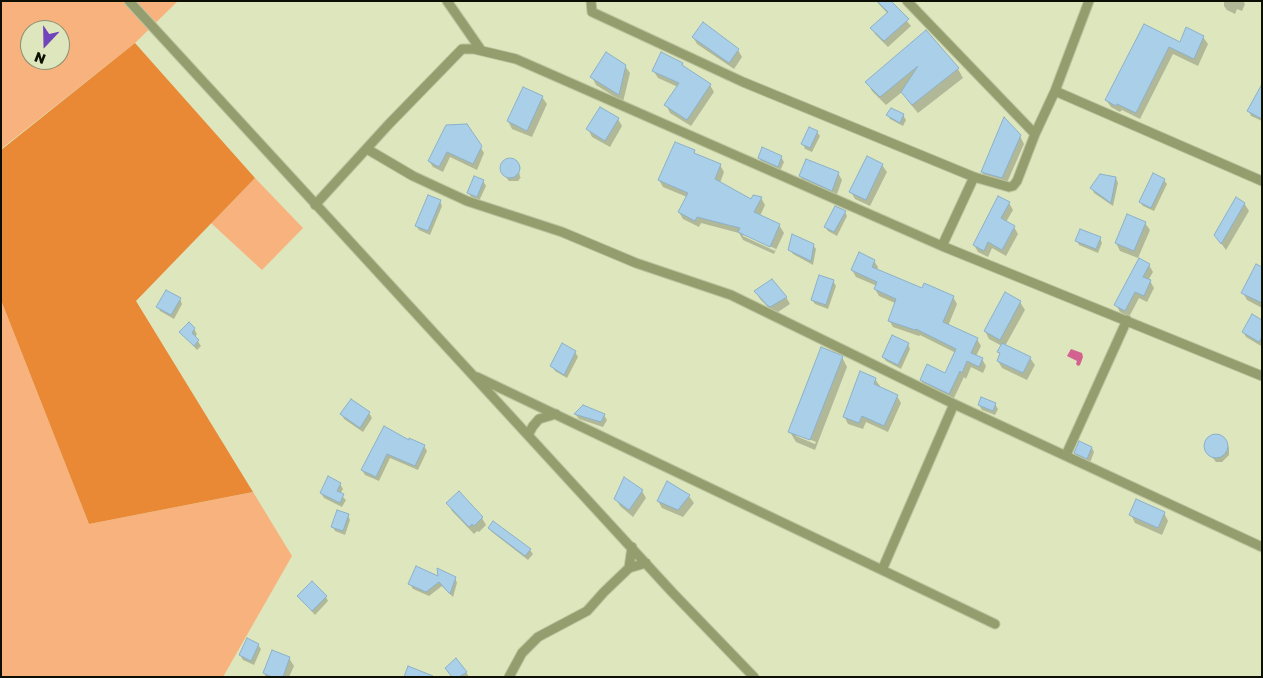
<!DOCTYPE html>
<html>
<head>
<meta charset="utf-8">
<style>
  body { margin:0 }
  #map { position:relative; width:1263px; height:678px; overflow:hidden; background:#dde6bd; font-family:"Golos Text",sans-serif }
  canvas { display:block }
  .frame { position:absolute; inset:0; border:2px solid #0d0f03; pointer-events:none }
  .north { position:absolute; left:20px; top:20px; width:50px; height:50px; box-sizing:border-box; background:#dde6bd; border:1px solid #8a9073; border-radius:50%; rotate:201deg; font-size:14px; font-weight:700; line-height:20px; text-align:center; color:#0d0f03 }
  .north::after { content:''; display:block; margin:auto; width:18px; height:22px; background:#7144bc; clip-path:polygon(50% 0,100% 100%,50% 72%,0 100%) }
</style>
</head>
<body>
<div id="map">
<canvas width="1263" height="678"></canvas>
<div class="frame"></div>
<div class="north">N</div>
</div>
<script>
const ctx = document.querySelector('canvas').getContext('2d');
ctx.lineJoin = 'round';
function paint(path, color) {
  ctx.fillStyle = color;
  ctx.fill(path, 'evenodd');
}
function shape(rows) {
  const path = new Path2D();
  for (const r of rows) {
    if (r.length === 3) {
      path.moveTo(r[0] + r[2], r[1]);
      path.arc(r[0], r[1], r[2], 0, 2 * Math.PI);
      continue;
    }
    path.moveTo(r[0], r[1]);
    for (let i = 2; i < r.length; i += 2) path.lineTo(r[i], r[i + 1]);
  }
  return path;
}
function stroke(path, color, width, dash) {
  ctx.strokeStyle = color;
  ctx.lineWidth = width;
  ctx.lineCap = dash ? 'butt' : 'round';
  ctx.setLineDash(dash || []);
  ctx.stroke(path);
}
const green = shape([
  [1,1,178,1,135,43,1,149],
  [30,30,60,30,60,60,30,60],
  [255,178,303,228,262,270,211,223],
  [1,300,89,524,253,492,292,556,223,677,1,677]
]);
const forest = shape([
  [135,43,255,178,136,301,253,492,89,524,1,300,1,150]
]);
const water = shape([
  [1071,349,1082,353,1083,357,1080,365,1078,366,1076,364,1077,361,1067,356]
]);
const shadow = shape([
  [876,1,890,1,911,26,888,47,875,34,872,28,888,14],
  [1224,1,1243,1,1245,4,1242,11,1237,9,1235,14,1227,10,1224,6],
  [1144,25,1180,44,1203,37,1208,44,1198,66,1173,54,1140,119,1122,110,1120,112,1111,107,1106,100],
  [926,31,958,69,963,78,918,113,908,101,902,92,886,105,872,91,867,82],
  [693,37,738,50,742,57,734,69,697,44],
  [682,64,685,68,710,85,714,92,691,126,670,113,666,105,678,87,658,78,653,70],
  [625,66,630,73,623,102,596,85,592,77],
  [1262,94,1262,121,1251,116,1249,111],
  [542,97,547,104,532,137,512,129,508,121],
  [888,115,903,115,906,120,903,126,890,119],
  [618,119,622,126,610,147,592,137,588,129],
  [467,125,484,153,477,170,450,157,443,172,433,167,429,161],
  [817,132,820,136,812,152,805,149,803,144],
  [1020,136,1024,144,1006,185,986,179,982,172],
  [694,151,696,156,720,165,724,172,720,183,751,200,753,197,761,198,765,205,760,216,779,225,784,233,774,254,743,240,739,233,701,223,699,227,683,219,679,212,687,197,663,187,659,180],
  [743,234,776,249,775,251,743,236],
  [781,157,784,162,780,171,762,163,759,158],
  [506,159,512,159,518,164,520,177,521,177,518,181,509,181,502,172,501,166],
  [882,165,887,172,870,206,855,199,851,192],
  [838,173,842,180,836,197,804,184,800,176],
  [1116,178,1118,183,1113,206,1094,193,1092,188],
  [1164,180,1167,184,1154,211,1143,206,1140,202],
  [483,181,486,186,479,201,471,197,469,193],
  [440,201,442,206,430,235,419,230,416,226],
  [1009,203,1013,210,1006,222,1014,227,1018,234,1006,256,992,248,988,257,978,252,974,245],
  [1244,203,1249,211,1226,250,1215,235],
  [845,212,847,216,837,236,828,231,825,227],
  [1145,223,1150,230,1138,258,1120,251,1116,243],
  [1100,238,1102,243,1098,253,1079,245,1077,241],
  [813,245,816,249,813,265,793,254,790,250],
  [874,261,878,267,877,270,923,289,953,297,957,304,948,326,977,339,981,346,976,356,982,359,986,366,983,373,971,367,966,379,964,377,953,400,925,387,921,380,946,375,956,353,920,335,919,336,893,327,889,320,895,303,879,296,875,289,877,286,856,277,852,270],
  [1149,265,1153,272,1149,279,1154,288,1147,302,1139,298,1129,317,1120,312,1116,305],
  [1262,268,1262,308,1247,300,1243,293],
  [833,281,836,286,828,309,815,304,812,300],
  [756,292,786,297,790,304,775,314,760,299],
  [1005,294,1020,302,1025,310,1005,346,1030,358,1035,365,1027,380,1002,368,998,361,1001,355,999,352,1002,346,989,339,985,331],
  [180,299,182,304,174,319,160,311,158,307],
  [1262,321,1262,346,1261,346,1246,337,1243,332],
  [194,329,197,334,195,337,201,346,197,350,181,332],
  [908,344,910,349,901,369,886,361,883,357],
  [575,352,578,357,567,378,555,371,552,366],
  [842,357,847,367,815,450,796,442,790,432],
  [796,434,816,442,815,444,796,436],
  [875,379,880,386,879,388,897,396,901,403,888,432,866,422,863,429,848,424,844,416],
  [995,404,998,409,995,415,982,410,979,405],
  [369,413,372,418,363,432,344,419,342,415],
  [576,415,604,415,607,420,603,427,579,419],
  [385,427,409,441,424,446,427,451,418,470,390,458,379,481,365,475,362,470],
  [1214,436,1221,437,1229,448,1229,455,1222,462,1216,462,1206,449,1208,440],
  [1092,448,1094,452,1090,463,1078,457,1075,453],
  [668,483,689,496,694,503,683,517,662,508,658,501],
  [340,484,343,489,340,494,346,500,342,507,324,498,321,493],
  [642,491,646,498,633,517,620,506,616,499],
  [448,503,482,518,486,525,479,532,477,531,474,534,452,511],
  [1164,513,1168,521,1162,535,1135,523,1131,515],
  [348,515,350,520,345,535,335,531,332,526],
  [489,528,530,550,533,554,528,560,492,532],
  [439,578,455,578,457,583,453,597,442,586,429,596,413,589,410,584],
  [299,597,326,597,328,601,315,615],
  [258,645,261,649,254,665,243,660,240,655],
  [289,658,294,666,289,677,266,677,264,673],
  [466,672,469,677,453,677]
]);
const building = shape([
  [877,1,891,1,909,19,884,41,870,28,888,12,877,1],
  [703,22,739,49,729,63,692,37,703,22],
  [1144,24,1180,42,1186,27,1204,36,1194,59,1169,47,1136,113,1117,104,1116,106,1105,100,1144,24],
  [926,30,959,68,912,105,901,92,918,66,880,97,865,82,926,30],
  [606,52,626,65,619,95,590,77,606,52],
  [661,52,683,63,682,65,711,84,687,120,664,105,679,83,652,71,661,52],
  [1262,84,1262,119,1247,111,1262,84],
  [523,87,543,96,527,131,507,121,523,87],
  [600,107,619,118,605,141,586,129,600,107],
  [891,108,904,114,900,123,886,115,891,108],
  [1004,117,1021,135,1002,178,981,172,1004,117],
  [467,124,482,146,473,164,447,152,439,167,428,161,446,125,467,124],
  [809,127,818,131,810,148,801,144,809,127],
  [675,142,695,150,694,153,721,164,715,179,751,199,753,195,762,197,754,212,780,224,770,247,738,232,740,228,697,217,695,221,678,212,688,193,658,180,675,142],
  [762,147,782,156,778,167,758,158,762,147],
  [867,156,883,164,866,200,849,192,867,156],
  [510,168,10],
  [806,159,839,172,832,191,799,176,806,159],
  [1153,173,1165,179,1151,208,1139,202,1153,173],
  [1100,174,1116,177,1111,203,1090,188,1100,174],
  [474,176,484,180,477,197,467,193,474,176],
  [428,195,441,200,428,231,415,226,428,195],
  [998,196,1010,202,1001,218,1015,226,1002,250,988,242,984,251,973,245,998,196],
  [1236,197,1245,203,1221,244,1214,235,1236,197],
  [835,206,846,211,834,232,824,227,835,206],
  [1127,214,1146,222,1134,251,1115,243,1127,214],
  [1080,229,1101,237,1096,249,1075,241,1080,229],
  [792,234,814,244,811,261,788,250,792,234],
  [859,252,875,260,872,267,922,288,924,283,954,296,943,322,978,338,971,353,983,358,979,367,967,361,962,373,960,371,949,394,920,380,927,364,945,373,956,349,916,329,915,330,888,321,896,299,874,289,877,282,851,270,859,252],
  [1139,258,1150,264,1143,277,1151,280,1144,296,1135,292,1125,311,1114,305,1139,258],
  [1256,264,1262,267,1262,303,1241,293,1256,264],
  [819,275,834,280,826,305,811,300,819,275],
  [772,279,787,297,770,307,767,305,754,291,772,279],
  [166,290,181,298,171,315,156,307,166,290],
  [1005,292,1021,301,1000,340,984,331,1005,292],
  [1252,314,1262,320,1262,337,1259,342,1242,332,1252,314],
  [189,322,195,328,192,333,199,340,194,346,179,332,189,322],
  [892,335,909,343,898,365,882,357,892,335],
  [562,343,576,351,564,375,550,366,562,343],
  [1002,343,1031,357,1023,373,997,361,1000,353,997,352,1002,343],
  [821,347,843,356,810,440,788,432,821,347],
  [860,371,876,378,874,384,898,395,884,426,862,416,859,423,843,417,860,371],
  [981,397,996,403,993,411,978,405,981,397],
  [351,399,370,412,360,428,340,414,351,399],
  [583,405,605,414,601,422,574,414,583,405],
  [384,426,409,440,409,438,425,445,415,466,387,454,376,477,361,470,384,426],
  [1216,446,12],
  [1079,441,1092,447,1087,459,1074,453,1079,441],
  [328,476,341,483,337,491,344,494,340,503,320,493,328,476],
  [624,477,643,490,629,510,614,499,624,477],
  [667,481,690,495,678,510,657,501,667,481],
  [459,491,483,517,474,526,472,524,469,527,446,503,459,491],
  [1136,499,1165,512,1158,528,1129,515,1136,499],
  [337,510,349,514,343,531,331,527,337,510],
  [493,521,531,549,525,556,488,528,493,521],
  [416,566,438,576,437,568,456,577,450,594,439,582,426,592,408,584,416,566],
  [312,581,327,596,312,611,297,596,312,581],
  [247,638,259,644,251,661,239,655,247,638],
  [272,650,290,657,283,677,272,677,263,673,272,650],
  [456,658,467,672,459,677,452,677,445,668,456,658],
  [408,666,433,676,433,677,404,677,408,666]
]);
const street = shape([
  [129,1,672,592,754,677],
  [447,1,481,50],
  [591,1,592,12,743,82,974,177],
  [907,1,1035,134],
  [1055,91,1262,181],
  [367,149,413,176,467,201,562,232,636,263,731,295,954,404,1262,547],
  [315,205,389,124,462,49,474,49,516,59,942,246,1262,376],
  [942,246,974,177,1009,187,1013,186,1017,181,1035,134,1055,91,1089,1],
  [477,377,882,570,954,404],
  [528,435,533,426,539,419,556,414],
  [1066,455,1127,320],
  [632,547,629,568,646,563],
  [882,570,995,624],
  [509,677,522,653,538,637,587,611,604,592,629,568]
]);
paint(green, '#f8b27e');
paint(forest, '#e98835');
paint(water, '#d46290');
paint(shadow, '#0003');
paint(building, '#aad0e9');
stroke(building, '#8bb0c9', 1);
stroke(street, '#bcc49f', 11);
stroke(street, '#949d6d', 9);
</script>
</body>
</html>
